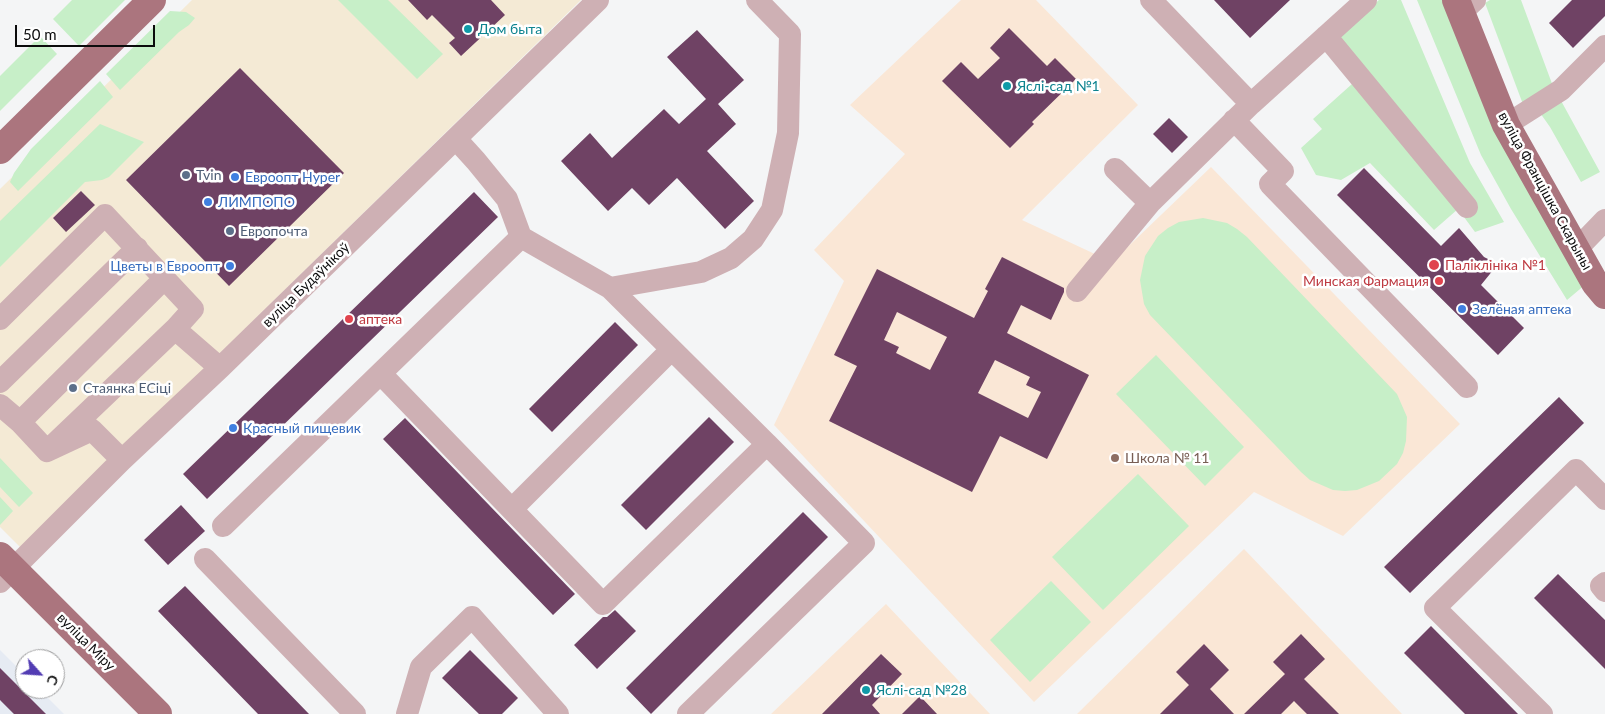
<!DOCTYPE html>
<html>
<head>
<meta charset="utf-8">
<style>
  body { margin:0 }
  #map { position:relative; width:1605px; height:714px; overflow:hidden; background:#f4f5f6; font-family:Lato,sans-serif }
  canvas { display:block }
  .north { position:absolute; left:15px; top:649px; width:50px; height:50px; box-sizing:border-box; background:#fff; border:1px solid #9d9d9e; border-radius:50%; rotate:116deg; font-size:14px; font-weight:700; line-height:20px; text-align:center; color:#0b0b0c }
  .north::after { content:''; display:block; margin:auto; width:18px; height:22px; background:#523cb3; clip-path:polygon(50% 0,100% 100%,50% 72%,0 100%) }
  .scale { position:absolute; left:15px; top:25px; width:140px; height:22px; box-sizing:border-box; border:2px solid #0b0b0c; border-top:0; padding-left:6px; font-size:15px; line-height:18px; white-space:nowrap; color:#0b0b0c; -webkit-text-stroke:4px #fff; paint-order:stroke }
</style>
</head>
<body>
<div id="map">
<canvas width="1605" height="714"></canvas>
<div class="north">С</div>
<div class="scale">50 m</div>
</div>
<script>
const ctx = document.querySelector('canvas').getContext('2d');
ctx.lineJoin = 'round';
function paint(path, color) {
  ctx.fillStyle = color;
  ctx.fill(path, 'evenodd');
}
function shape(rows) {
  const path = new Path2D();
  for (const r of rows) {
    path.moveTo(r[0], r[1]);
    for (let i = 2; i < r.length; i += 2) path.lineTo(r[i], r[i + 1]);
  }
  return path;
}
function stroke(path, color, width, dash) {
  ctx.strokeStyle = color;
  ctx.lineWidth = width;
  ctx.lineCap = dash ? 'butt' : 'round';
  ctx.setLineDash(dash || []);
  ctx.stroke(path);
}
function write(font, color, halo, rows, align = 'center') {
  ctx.font = font + ' Lato,sans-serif';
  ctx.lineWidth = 5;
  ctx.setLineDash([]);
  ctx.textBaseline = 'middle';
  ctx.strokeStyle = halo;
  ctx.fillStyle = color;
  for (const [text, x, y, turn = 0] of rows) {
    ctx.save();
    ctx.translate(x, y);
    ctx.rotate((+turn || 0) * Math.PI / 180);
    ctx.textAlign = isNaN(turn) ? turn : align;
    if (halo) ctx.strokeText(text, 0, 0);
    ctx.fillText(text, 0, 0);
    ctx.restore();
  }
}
const commercial = shape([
  [192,0,581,0,21,548,0,527,0,189]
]);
const built = shape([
  [0,650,25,675,25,689,39,689,64,714,0,714]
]);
const education = shape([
  [961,0,1036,0,1138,105,1022,220,1112,262,1211,167,1460,424,1343,536,1254,492,1034,702,774,425,844,281,814,250,905,154,850,105],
  [1244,549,1402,714,1077,714],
  [886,604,990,714,771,714]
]);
const green = shape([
  [72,0,125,0,79,46,53,19],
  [338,0,388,0,443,54,417,79],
  [1379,0,1401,0,1470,163,1504,222,1475,232,1458,209,1434,230,1370,163,1341,180,1316,175,1301,148,1322,129,1313,119,1362,75,1337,37],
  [1417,0,1446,0,1586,284,1567,300,1511,209,1481,155],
  [1490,0,1521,0,1554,89,1524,107,1485,3],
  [170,11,186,12,195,18,189,25,179,32,120,90,106,74],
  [40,36,57,54,0,111,0,76],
  [100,81,113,97,18,191,10,182,14,173,31,149],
  [1559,97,1600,172,1581,182,1550,127,1538,110],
  [100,124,144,142,109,177,102,180,85,182,0,267,0,221],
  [1203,218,1227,223,1237,229,1247,237,1397,394,1407,417,1406,441,1403,453,1397,464,1379,481,1357,490,1345,491,1333,490,1310,480,1301,472,1150,315,1144,304,1140,280,1145,256,1158,236,1168,228,1179,222],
  [1156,355,1244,447,1205,486,1116,394],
  [0,458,33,493,19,507,0,487],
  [1138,474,1189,526,1103,610,1052,557],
  [0,497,13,511,0,525],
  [1051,581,1091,622,1030,682,990,640]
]);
const building = shape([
  [408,0,491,0,505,15,461,56,449,43,455,38,432,15,427,20],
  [1214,0,1290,0,1250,38],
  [1572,0,1605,0,1605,16,1573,48,1549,23],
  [1009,28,1047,66,1055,58,1076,79,1032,122,1034,124,1010,148,942,81,961,62,978,79,1000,58,990,48],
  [697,30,744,80,718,104,736,124,707,151,754,201,725,229,677,178,649,205,632,188,608,211,561,161,590,133,612,158,664,109,679,124,706,99,667,57],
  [240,68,344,173,229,286,126,180],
  [1169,118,1188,137,1172,153,1153,134],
  [1364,168,1441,246,1459,228,1484,257,1498,264,1481,285,1524,328,1498,355,1337,195],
  [81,191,95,205,66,232,53,218],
  [474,192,498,217,207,499,183,474],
  [1002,257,1064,288,1064,292,1051,320,1021,305,1007,333,1089,375,1047,459,1000,436,972,492,829,421,857,366,834,355,877,269,974,318,988,291,985,289],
  [897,312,947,337,930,370,896,353,899,347,884,340],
  [995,360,1030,377,1026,385,1041,392,1028,418,978,393],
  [615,322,638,345,552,432,529,409],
  [1559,397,1584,423,1410,593,1384,567],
  [709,417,734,442,646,530,621,505],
  [405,418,575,594,553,615,383,439],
  [181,505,205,531,168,565,144,540],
  [803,512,828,537,651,714,626,688],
  [1558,574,1605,620,1605,669,1534,598],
  [185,586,309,714,258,714,158,611],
  [615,610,636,631,597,669,574,645,603,617,607,617],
  [1431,626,1518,714,1465,714,1404,653],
  [1301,634,1325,659,1304,679,1339,714,1307,714,1294,701,1281,714,1244,714,1285,674,1273,662],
  [1204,644,1229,670,1210,689,1234,714,1160,714,1189,685,1176,672],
  [470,650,518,698,502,714,479,714,442,678],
  [881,654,902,674,872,705,880,714,822,714],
  [0,668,46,714,14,714,0,700],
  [920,696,937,714,902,714]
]);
const minor = shape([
  [1151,0,1251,104],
  [1462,12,1475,0],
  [1326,36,1467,207],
  [1234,120,1283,171,1270,184,1467,387],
  [1506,125,1561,90,1605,46],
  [1115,169,1150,203],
  [1576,250,1605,220],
  [610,288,701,272,731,258,753,239,772,210,788,133,790,34,757,0],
  [1077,291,1150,203,1251,104,1366,0],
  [0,319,105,215,193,309,175,329,220,368],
  [381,374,603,604,767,444,610,288,521,237],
  [0,382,137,248],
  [0,405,20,422,47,451,92,430,122,460],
  [20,422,165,278],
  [47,451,175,329],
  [512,509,671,350],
  [223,526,521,237,507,199,476,161,456,139],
  [205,559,355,714],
  [0,582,122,460,220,368,598,0],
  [1605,583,1601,586,1605,591],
  [407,714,421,667,472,617,558,714],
  [688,714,864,543,767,444],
  [1542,714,1435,608,1576,470,1605,499]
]);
const major = shape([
  [1456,0,1506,125,1595,283,1605,295],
  [0,150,152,0],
  [0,556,158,714]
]);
const markers = [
  [468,29,5,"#0f9aa8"],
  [1007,86,5,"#0f9aa8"],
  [186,175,5,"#5c6f8a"],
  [235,177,5,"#3f7fe0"],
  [208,202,5,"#3f7fe0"],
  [230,231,5,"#5c6f8a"],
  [1434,265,6,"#e0444e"],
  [230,266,5,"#3f7fe0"],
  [1439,281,5,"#e0444e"],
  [1462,309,5,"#3f7fe0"],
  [349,319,5,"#e0444e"],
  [73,388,5,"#5c6f8a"],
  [233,428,5,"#3f7fe0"],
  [1115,458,5,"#8d6e63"],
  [866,690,5,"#0f9aa8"]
];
const cultureNames = [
  ["Дом быта",478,29],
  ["Яслі-сад №1",1017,86],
  ["Яслі-сад №28",876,690]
];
const serviceNames = [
  ["Tvin",196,175],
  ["Европочта",240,231],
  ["Стаянка ЕСіці",83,388]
];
const shopNames = [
  ["Евроопт Hyper",245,177],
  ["ЛИМПОПО",218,202],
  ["Цветы в Евроопт",220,266,"right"],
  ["Зелёная аптека",1472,309],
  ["Красный пищевик",243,428]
];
const streetNames = [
  ["вуліца Францішка Скарыны",1545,191,61],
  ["вуліца Будаўнікоў",306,285,-44],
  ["вуліца Міру",86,642,45]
];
const healthNames = [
  ["Паліклініка №1",1445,265],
  ["Минская Фармация",1429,281,"right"],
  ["аптека",359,319]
];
const educationNames = [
  ["Школа № 11",1125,458]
];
paint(commercial, '#f4ead5');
paint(built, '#e6ebf3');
paint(education, '#fae7d6');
paint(green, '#c7efc8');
paint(building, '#6f4264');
stroke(minor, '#ceb0b4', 22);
stroke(major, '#ab757e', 28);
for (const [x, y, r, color] of markers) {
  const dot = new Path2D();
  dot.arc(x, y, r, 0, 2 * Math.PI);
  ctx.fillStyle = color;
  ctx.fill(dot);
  stroke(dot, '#fff', 2);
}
write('14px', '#0d838f', '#fff', cultureNames, 'left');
write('14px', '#4e5e75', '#fff', serviceNames, 'left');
write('14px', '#366cbe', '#fff', shopNames, 'left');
write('14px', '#0b0b0c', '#fff', streetNames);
write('14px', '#be3a42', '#fff', healthNames, 'left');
write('14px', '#785e54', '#fff', educationNames, 'left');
</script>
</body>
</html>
